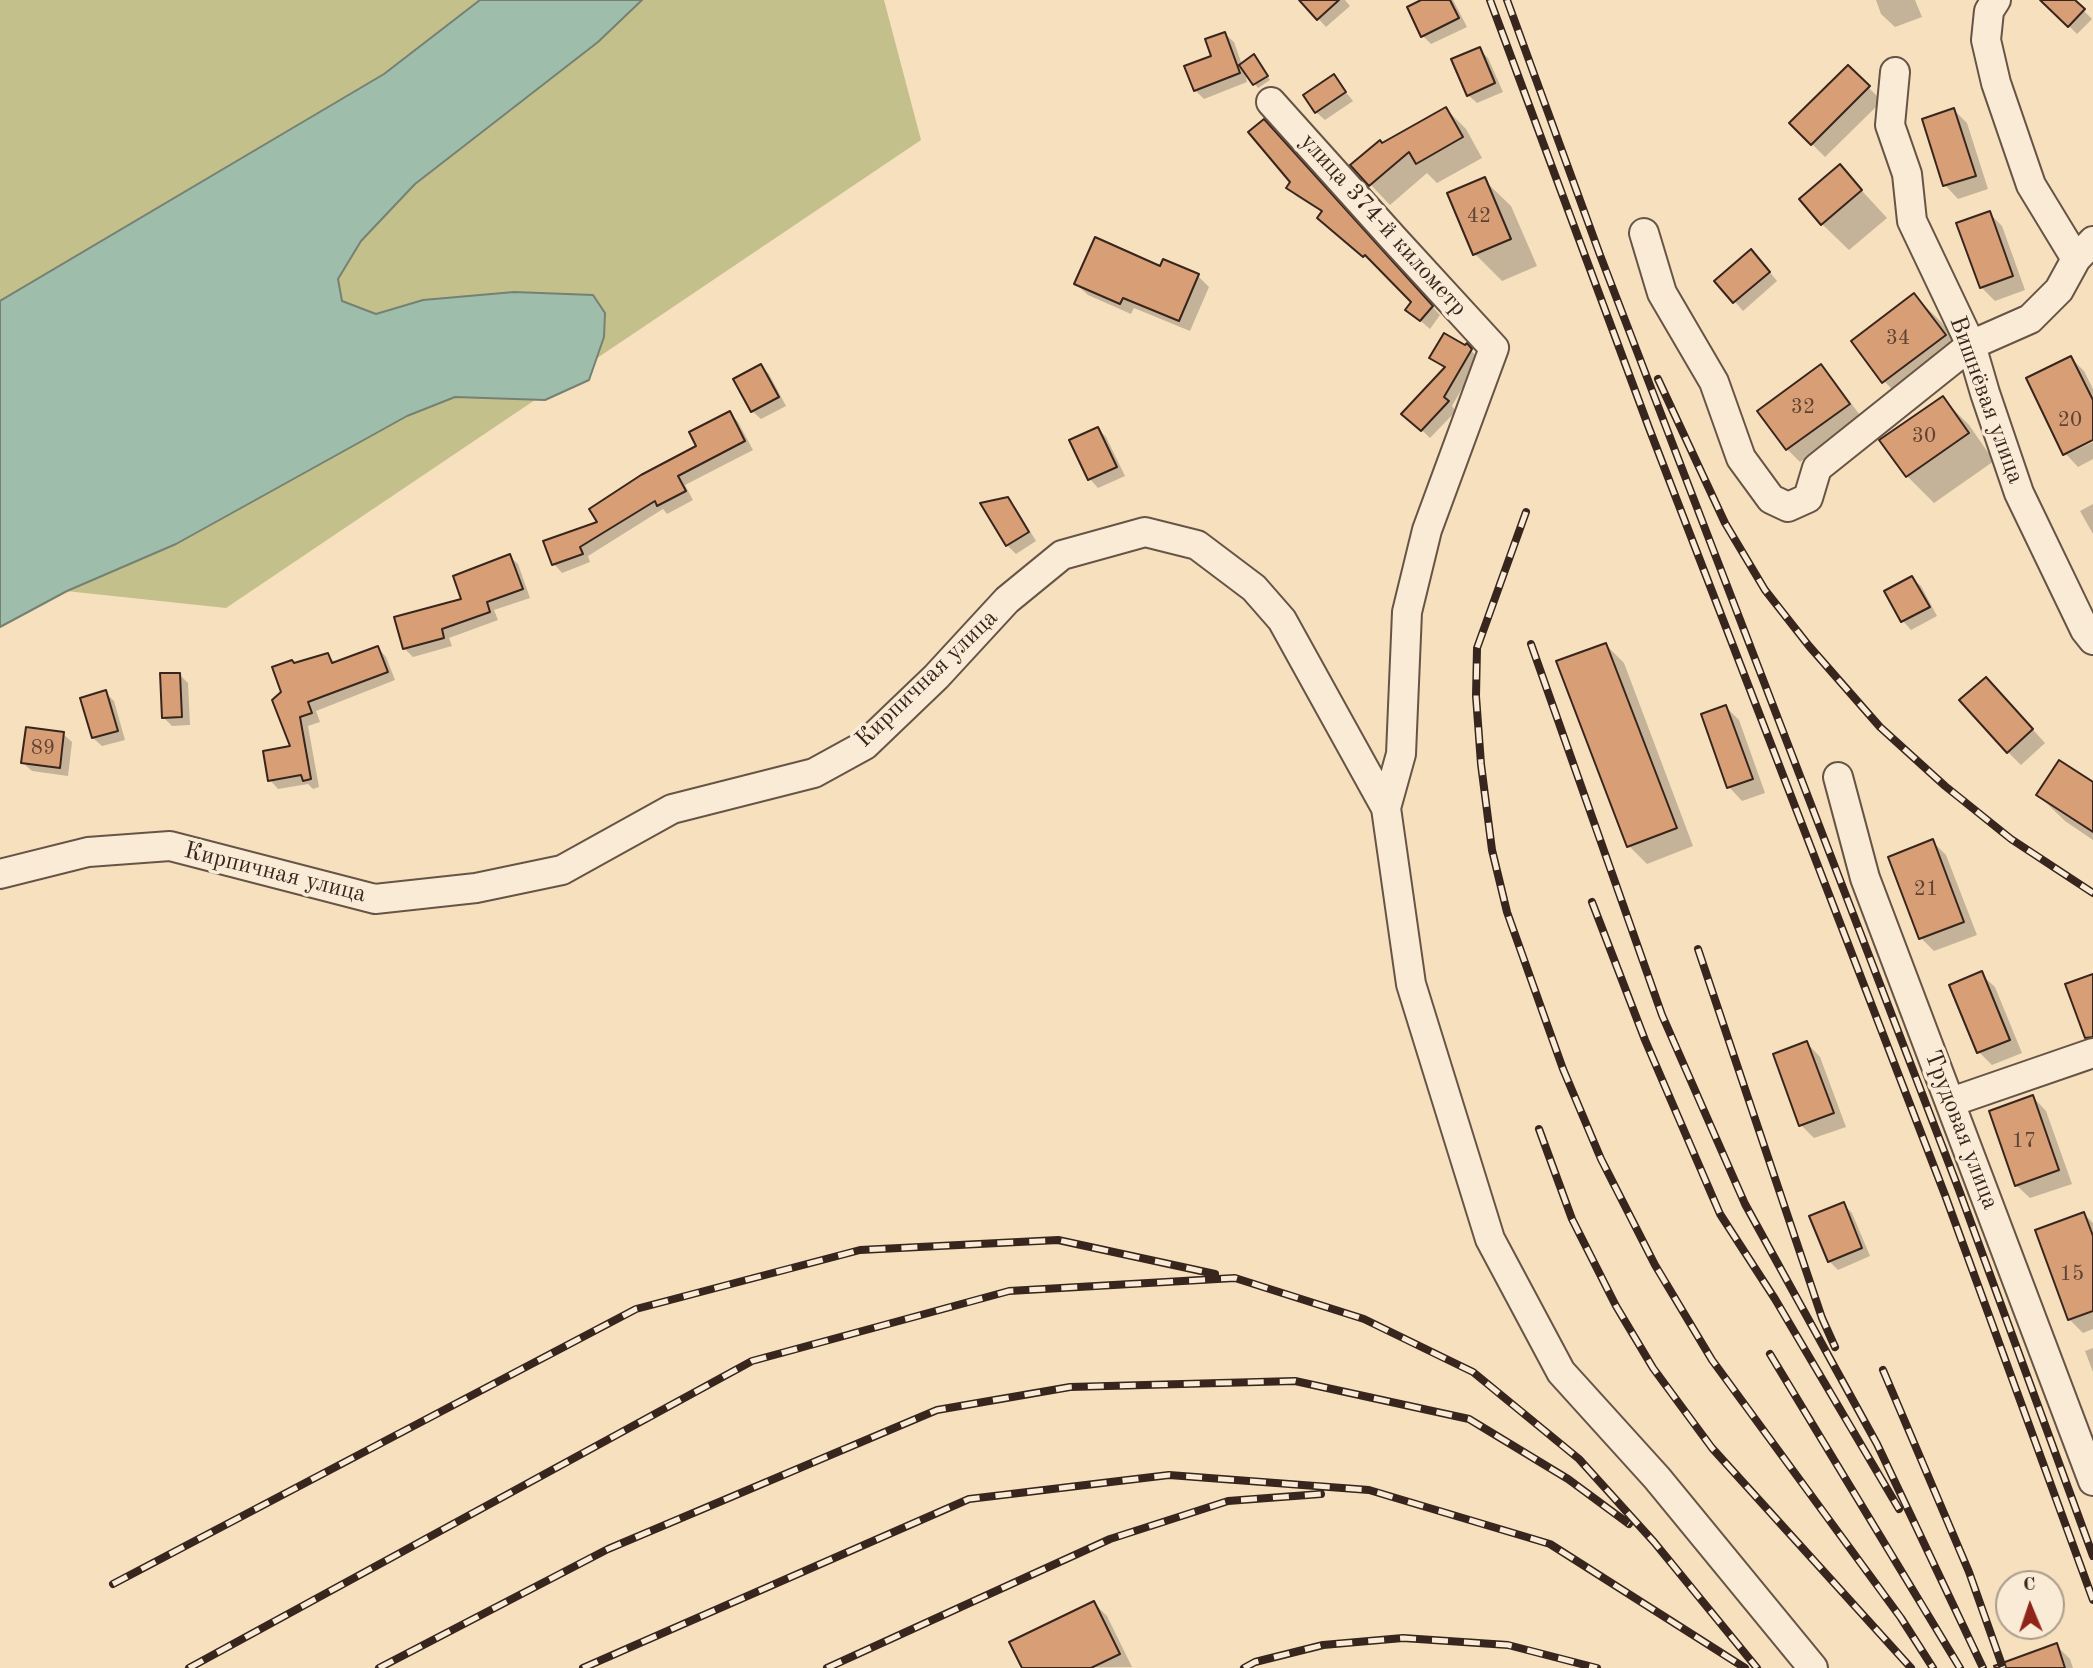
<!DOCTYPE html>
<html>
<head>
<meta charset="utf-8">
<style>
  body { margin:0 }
  #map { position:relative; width:2093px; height:1668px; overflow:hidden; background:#f6e0be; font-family:"Old Standard TT",serif }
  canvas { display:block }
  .north { position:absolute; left:1995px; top:1570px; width:70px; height:70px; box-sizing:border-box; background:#f9ebd5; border:2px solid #ab9c8c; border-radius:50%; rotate:358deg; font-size:19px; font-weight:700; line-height:28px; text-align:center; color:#37251e }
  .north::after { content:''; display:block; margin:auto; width:24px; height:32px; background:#8f2418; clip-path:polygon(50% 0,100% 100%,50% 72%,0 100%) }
</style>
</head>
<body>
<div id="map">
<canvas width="2093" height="1668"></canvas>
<div class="north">С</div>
</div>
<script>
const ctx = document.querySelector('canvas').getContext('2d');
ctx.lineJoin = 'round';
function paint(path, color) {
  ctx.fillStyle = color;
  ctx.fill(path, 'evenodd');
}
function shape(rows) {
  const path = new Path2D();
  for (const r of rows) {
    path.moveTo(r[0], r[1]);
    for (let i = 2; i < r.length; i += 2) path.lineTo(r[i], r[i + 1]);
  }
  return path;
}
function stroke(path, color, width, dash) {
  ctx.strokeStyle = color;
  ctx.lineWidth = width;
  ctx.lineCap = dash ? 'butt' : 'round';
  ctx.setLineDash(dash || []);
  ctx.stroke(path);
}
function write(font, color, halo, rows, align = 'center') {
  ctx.font = font + ' "Old Standard TT",serif';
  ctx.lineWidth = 7;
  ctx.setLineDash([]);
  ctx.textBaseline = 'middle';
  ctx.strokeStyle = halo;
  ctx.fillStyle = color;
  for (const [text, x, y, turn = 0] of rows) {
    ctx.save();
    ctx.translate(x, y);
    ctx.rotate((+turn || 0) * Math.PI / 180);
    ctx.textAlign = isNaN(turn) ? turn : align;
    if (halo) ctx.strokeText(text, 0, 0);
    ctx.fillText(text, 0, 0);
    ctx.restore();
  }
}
const green = shape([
  [0,0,884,0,921,140,226,608,0,584]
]);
const water = shape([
  [480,0,642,0,598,42,415,184,361,241,338,279,342,301,376,314,423,300,514,292,593,295,605,313,604,337,589,380,545,400,455,397,407,416,176,544,67,591,0,627,0,301,384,74,480,0]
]);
const shadow = shape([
  [1301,0,1345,0,1350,6,1326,27],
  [1425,0,1453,0,1467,27,1431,44,1423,36],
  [1876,0,1915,0,1922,17,1895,27,1881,14],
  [2055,0,2073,0,2092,19,2077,34,2049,6],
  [1225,34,1234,42,1242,65,1257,60,1270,80,1258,88,1244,69,1247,82,1204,99,1195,90],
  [1479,49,1488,58,1503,92,1477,103,1468,95],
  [1848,67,1882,101,1825,157,1791,123],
  [1333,76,1353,101,1325,120,1316,112],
  [1446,109,1466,129,1482,158,1437,183,1427,173,1390,205,1353,166,1382,145],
  [1954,110,1967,123,1988,189,1958,199,1945,185],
  [1272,130,1440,315,1430,329,1408,310,1413,302,1385,273,1328,226,1323,213,1296,196,1288,188,1292,182],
  [1840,167,1887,218,1849,250,1822,224],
  [1484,180,1511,206,1537,266,1502,281,1475,254],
  [1989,213,2002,226,2025,290,1995,301,1981,287],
  [1760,260,1777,281,1743,311,1717,281],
  [1161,269,1198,276,1209,287,1190,331,1134,308,1131,314,1088,295,1076,284],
  [1914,295,1941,322,1971,362,1911,408,1884,381],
  [1467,346,1479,359,1452,406,1456,411,1430,438,1404,413,1445,369,1431,358],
  [2071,358,2084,371,2093,389,2093,438,2067,451,2067,454,2093,442,2093,459,2078,467,2065,453],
  [761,366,769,374,786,406,761,419,752,411],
  [1821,367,1834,380,1862,418,1800,462,1787,449],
  [1942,398,1969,425,1994,461,1934,503,1907,476,1882,440],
  [730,413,738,422,753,450,685,485,693,500,667,514,663,509,588,556,590,562,562,573,554,564,599,522,698,447],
  [1098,429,1106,437,1125,476,1098,488,1090,479,1071,441],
  [1008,499,1016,508,1036,541,1016,554,1007,545],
  [2093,504,2093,534,2080,511],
  [509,556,518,564,530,598,494,610,498,620,449,638,452,646,413,657,404,648,463,600],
  [1912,578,1921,586,1937,616,1911,630,1903,621,1886,592],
  [1606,645,1624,663,1693,846,1647,864,1629,846],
  [378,648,386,657,395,680,316,711,320,722,308,726,319,787,313,789,308,784,278,789,270,780,292,748,283,693,295,664,327,655,337,664],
  [179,674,188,683,190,725,172,726,164,718],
  [105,692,114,701,125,740,102,746,93,738],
  [1999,692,2045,743,2021,765,2008,752],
  [1726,707,1739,720,1765,793,1742,801,1729,787,1703,715],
  [63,734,72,742,68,776,32,771,23,763],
  [2093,784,2093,840,2065,821,2038,795],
  [1932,841,1946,855,1977,935,1934,951,1921,938],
  [1981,974,1995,987,2022,1053,1992,1065,1979,1052],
  [1807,1043,1820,1057,1846,1127,1814,1138,1801,1125],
  [2033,1097,2046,1111,2072,1184,2030,1198,2016,1185],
  [1843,1204,1852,1213,1870,1256,1838,1270,1829,1261],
  [2084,1214,2093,1223,2093,1329,2083,1333,2069,1319],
  [2093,1348,2093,1372,2085,1351],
  [1094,1603,1107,1616,1132,1667,1024,1668],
  [2056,1645,2070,1659,2073,1668,2022,1668]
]);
const building = shape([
  [1299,0,1339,0,1317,20,1299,0],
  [1421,0,1450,0,1459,18,1421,37,1407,7,1421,0],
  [2040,0,2075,0,2085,9,2068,27,2040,0],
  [1225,32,1240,73,1194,91,1184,66,1211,56,1205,39,1225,32],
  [1480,47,1495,83,1467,96,1451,59,1480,47],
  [1254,54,1268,76,1253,85,1239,65,1254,54],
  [1848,65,1870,86,1811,145,1789,123,1848,65],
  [1334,74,1346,92,1315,113,1303,95,1334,74],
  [1446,107,1463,137,1416,164,1409,152,1369,186,1350,165,1380,140,1382,143,1446,107],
  [1954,108,1976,176,1943,186,1922,119,1954,108],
  [1264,119,1433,306,1420,321,1405,310,1411,302,1365,255,1363,257,1317,218,1322,211,1286,188,1290,182,1248,132,1264,119],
  [1840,164,1862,190,1821,225,1799,199,1840,164],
  [1485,177,1511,239,1473,255,1447,193,1485,177],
  [1990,211,2013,276,1980,288,1956,223,1990,211],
  [1095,237,1160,266,1163,259,1199,274,1179,321,1123,298,1120,304,1074,284,1095,237],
  [1751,249,1770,272,1733,303,1714,281,1751,249],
  [1914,293,1946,335,1882,383,1851,341,1914,293],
  [1444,333,1465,345,1467,343,1472,349,1444,397,1449,401,1421,431,1401,414,1445,367,1429,358,1444,333],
  [2071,356,2093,400,2093,440,2063,455,2026,378,2071,356],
  [761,364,779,397,751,412,733,379,761,364],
  [1821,364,1850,404,1786,450,1757,411,1821,364],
  [1943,396,1969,433,1906,477,1879,440,1943,396],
  [730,411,745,441,678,476,686,491,657,506,655,501,580,547,583,554,552,565,543,541,597,522,589,509,641,475,696,446,689,432,730,411],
  [1098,427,1117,467,1088,480,1069,440,1098,427],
  [1008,497,1029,532,1006,546,980,503,1008,497],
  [510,554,523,589,487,602,490,612,442,629,444,638,403,649,394,617,461,599,453,576,510,554],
  [1912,576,1930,607,1901,622,1884,591,1912,576],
  [1606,643,1677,828,1627,847,1556,661,1606,643],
  [378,646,388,672,308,702,312,713,300,717,311,779,303,781,301,775,268,781,263,751,290,746,272,700,281,692,272,667,292,660,294,663,328,653,332,663,378,646],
  [160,673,180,673,182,717,162,718,160,673],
  [1986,677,2033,729,2007,753,1959,700,1986,677],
  [106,690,118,731,92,738,80,698,106,690],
  [1726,705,1753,779,1727,788,1701,714,1726,705],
  [26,727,64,732,60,768,21,763,26,727],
  [2059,760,2093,782,2093,832,2036,795,2059,760],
  [1933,839,1964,922,1919,939,1888,857,1933,839],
  [1982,971,2010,1040,1977,1053,1949,985,1982,971],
  [2093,974,2093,1037,2085,1038,2065,984,2093,974],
  [1807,1041,1834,1113,1799,1126,1773,1054,1807,1041],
  [2033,1095,2059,1170,2015,1186,1989,1111,2033,1095],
  [1844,1202,1862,1248,1828,1262,1809,1216,1844,1202],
  [2084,1212,2093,1236,2093,1311,2068,1320,2035,1230,2084,1212],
  [1094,1601,1120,1654,1091,1668,1022,1668,1009,1642,1094,1601],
  [2057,1643,2065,1668,1995,1668,1994,1666,2057,1643]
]);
const minor = shape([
  [1996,0,1989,11,1986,40,1996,83,2031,185,2076,259],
  [1895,72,1890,125,1907,174,1912,221,1971,345,1985,393,2019,493,2085,630,2093,640],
  [1271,102,1394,239,1494,348,1427,530,1407,612,1401,754,1386,808,1411,984,1490,1239,1561,1372,1657,1478,1813,1668],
  [1644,233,1662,293,1714,382,1741,458,1771,499,1788,507,1808,498,1817,468,1971,345,2030,319,2059,290,2076,259,2093,241],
  [1838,777,1865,878,2093,1481],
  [0,874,88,852,170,846,375,899,476,888,562,870,672,809,814,773,865,745,936,677,1007,600,1062,555,1145,532,1197,545,1254,588,1282,620,1386,808],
  [1951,1102,2093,1053]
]);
const rail = shape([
  [1490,0,1649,428,1945,1195,2093,1600],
  [1507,0,1600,255,1959,1190,2093,1556],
  [1658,379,1725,523,1765,590,1809,646,1880,727,1945,786,2011,839,2093,893],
  [1526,512,1477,648,1476,696,1481,764,1492,850,1507,912,1563,1069,1601,1159,1655,1265,1712,1360,1901,1618,1933,1668],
  [1531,644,1662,1015,1705,1113,1745,1204,1877,1444,1983,1668],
  [1592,902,1645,1040,1720,1214,1775,1299,1899,1509],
  [1698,949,1822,1318,1835,1347],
  [1539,1129,1572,1219,1616,1306,1653,1368,1712,1448,1911,1668],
  [1770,1354,1960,1668],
  [1883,1370,1969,1572,2003,1668],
  [113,1584,636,1309,860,1250,1058,1240,1215,1274],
  [189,1668,752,1361,1009,1291,1235,1278,1364,1319,1473,1372,1579,1459,1654,1542,1757,1668],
  [379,1668,608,1549,937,1410,1070,1387,1295,1381,1469,1419,1568,1479,1629,1524],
  [583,1668,969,1499,1169,1475,1369,1490,1550,1544,1745,1668],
  [827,1668,1110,1539,1228,1501,1321,1494],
  [1244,1668,1255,1662,1323,1645,1403,1638,1508,1645,1597,1668]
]);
const numberNames = [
  ["42",1479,216],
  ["34",1898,338],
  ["32",1803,407],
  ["20",2070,420],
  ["30",1924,436],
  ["89",43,748],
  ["21",1926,889],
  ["17",2024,1141],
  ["15",2072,1274]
];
const streetNames = [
  ["улица 374-й километр",1383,225,48],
  ["Вишнёвая улица",1986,400,70],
  ["Кирпичная улица",927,679,-44],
  ["Кирпичная улица",275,873,14],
  ["Трудовая улица",1961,1130,69]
];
paint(green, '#c4c08c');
paint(water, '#9ebeab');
stroke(water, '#758173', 2);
paint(shadow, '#0003');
paint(building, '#d89e76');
stroke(building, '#37251e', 2);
stroke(minor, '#675446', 32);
stroke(minor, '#f9ebd5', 28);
stroke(rail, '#37251e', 8);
stroke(rail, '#f9ebd5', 5, [16]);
write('21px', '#5f4334', null, numberNames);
write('24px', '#37251e', '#f9ebd5', streetNames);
</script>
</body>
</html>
